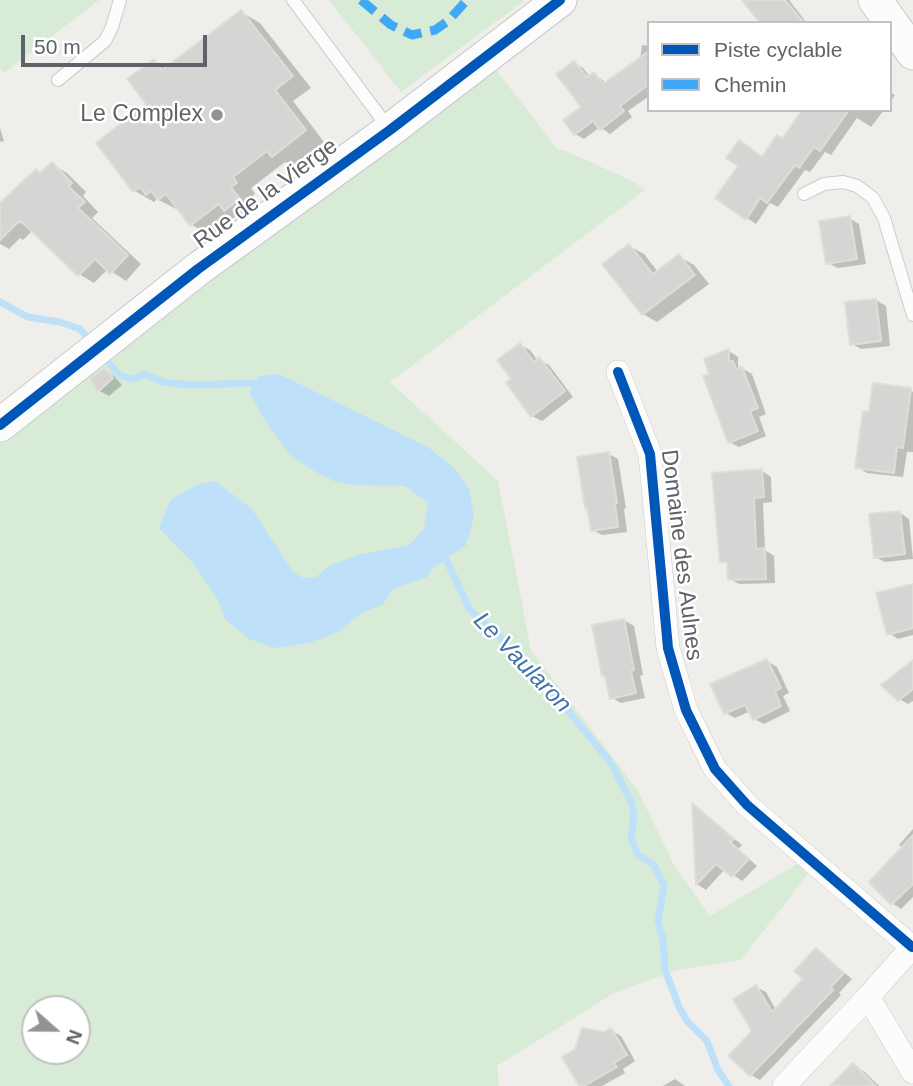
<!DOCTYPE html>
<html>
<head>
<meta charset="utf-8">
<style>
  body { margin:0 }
  #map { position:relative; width:913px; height:1086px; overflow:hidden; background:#efeeea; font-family:Arial,sans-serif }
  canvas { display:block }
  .legend { position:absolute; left:647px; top:21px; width:245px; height:91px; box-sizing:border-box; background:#fff; border:2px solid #bfc1c3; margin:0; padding:9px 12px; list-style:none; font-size:21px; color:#5f6368 }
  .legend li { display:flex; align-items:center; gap:14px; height:35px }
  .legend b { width:35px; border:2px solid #bfc1c3 }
  .north { position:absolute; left:21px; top:995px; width:70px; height:70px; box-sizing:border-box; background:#fff; border:2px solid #bfc1c3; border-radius:50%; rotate:111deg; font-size:19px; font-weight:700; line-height:28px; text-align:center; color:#5f6368 }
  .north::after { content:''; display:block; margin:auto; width:24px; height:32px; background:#919496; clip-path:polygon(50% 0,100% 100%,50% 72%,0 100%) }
  .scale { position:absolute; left:21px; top:35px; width:186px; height:32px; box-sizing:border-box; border:4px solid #5f6368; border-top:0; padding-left:9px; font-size:21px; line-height:24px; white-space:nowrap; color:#5f6368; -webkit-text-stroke:5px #fff; paint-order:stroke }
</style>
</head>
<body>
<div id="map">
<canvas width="913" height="1086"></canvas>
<ul class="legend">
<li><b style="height:9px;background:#0057b8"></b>Piste cyclable</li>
<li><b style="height:9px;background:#3fa9f5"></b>Chemin</li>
</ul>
<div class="north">N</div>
<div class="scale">50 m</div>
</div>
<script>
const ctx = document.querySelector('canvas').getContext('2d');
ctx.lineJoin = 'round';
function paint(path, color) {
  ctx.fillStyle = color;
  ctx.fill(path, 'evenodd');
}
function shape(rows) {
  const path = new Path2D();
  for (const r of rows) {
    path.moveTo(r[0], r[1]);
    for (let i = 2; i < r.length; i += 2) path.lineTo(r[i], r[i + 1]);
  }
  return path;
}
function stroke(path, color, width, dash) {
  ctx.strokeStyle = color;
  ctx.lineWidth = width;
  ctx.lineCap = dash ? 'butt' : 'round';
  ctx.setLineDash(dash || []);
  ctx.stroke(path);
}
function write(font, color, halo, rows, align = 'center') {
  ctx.font = font + ' Arial,sans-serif';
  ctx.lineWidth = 5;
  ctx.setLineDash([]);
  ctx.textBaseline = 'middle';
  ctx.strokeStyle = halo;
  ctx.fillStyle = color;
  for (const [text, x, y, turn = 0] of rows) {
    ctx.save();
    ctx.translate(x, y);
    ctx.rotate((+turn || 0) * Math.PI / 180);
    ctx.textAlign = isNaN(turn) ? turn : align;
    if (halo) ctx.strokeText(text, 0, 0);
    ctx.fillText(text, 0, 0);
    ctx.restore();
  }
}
const green = shape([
  [0,0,99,0,4,73,0,68],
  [329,0,525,0,401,92],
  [493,66,558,150,564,150,634,182,645,190,390,382,498,481,531,650,638,791,674,865,710,916,797,864,810,871,741,960,677,970,614,993,497,1066,499,1086,0,1086,0,436,216,278,214,276],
  [35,1009,77,1009,77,1051,35,1051]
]);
const water = shape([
  [279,374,428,447,455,469,469,489,474,517,466,545,432,569,427,577,393,589,383,604,360,614,339,632,309,643,275,648,249,639,225,619,218,600,193,563,159,528,170,500,196,485,215,481,252,509,293,572,304,578,316,577,331,565,357,555,409,545,424,529,428,503,405,486,353,485,334,481,314,471,289,454,268,425,250,394,253,383,260,376]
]);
const shadow = shape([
  [744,0,789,0,806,22,762,23],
  [241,12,260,23,311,88,293,101,324,142,292,166,285,162,251,188,255,194,249,199,258,211,244,221,236,216,211,236,192,225,178,210,157,199,154,202,135,191,154,61,167,69],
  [642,45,649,46,649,96,628,111,632,117,610,134,600,127,584,139,575,134,583,107,574,63,583,68,590,77,594,74,606,83,640,59],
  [890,92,895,95,890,102],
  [826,110,884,110,871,127,857,118,831,155,825,152,810,172,805,170,778,207,770,203,756,224,747,218,764,158,783,141],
  [0,128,4,141,0,142],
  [52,164,67,173,86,192,83,196,98,212,92,218,141,264,126,281,108,269,94,283,79,274,33,230,23,240,20,238,9,249,0,244,0,203,41,174],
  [849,218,859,224,866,264,838,268,828,263],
  [629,246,644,254,658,272,680,257,694,265,709,284,657,322,643,314],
  [876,300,886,306,890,346,861,349,852,344],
  [520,345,530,350,538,361,539,360,549,365,573,397,542,421,532,416,513,379],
  [729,351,738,357,738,366,752,374,766,414,759,417,766,436,739,447,729,442,712,375],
  [104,370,114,376,122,385,109,396,100,391,92,379],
  [910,390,913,392,913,452,907,452,903,477,867,473,857,467,870,414],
  [609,454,618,459,626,508,624,509,627,532,602,535,593,530],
  [762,471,771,477,772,502,763,503,765,550,774,556,775,583,739,584,730,579,729,565,722,561],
  [900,513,909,519,913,559,885,562,875,557],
  [913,590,913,635,898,639,889,633],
  [624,620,634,626,643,675,640,676,645,698,621,703,612,698,607,677,604,675],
  [767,661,777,667,789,693,783,696,790,711,764,724,754,719,751,711,735,718,726,713],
  [913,662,913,701,908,704,899,699],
  [694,806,742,845,738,849,757,866,742,881,725,869,706,890,697,884],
  [913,829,913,897,901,909,892,903,903,848,899,845],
  [816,950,852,979,839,993,841,995,760,1080,751,1075,756,987,766,992,776,1010,805,979],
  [611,1030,621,1036,635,1061,623,1069,625,1073,602,1086,581,1086,576,1051],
  [853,1066,865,1072,879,1086,830,1086],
  [675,1079,685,1086,663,1086]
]);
const stream = shape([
  [0,302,28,317,60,322,80,329,92,343],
  [102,355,119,375,133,379,145,374,163,382,190,385,253,383,259,386],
  [442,551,470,610,498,635,540,685,552,691,611,763,631,801,634,814,631,838,638,855,653,864,664,885,658,922,663,939,665,970,679,1007,687,1021,707,1041,718,1070,729,1086]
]);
const building = shape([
  [742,0,785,0,804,23,760,23,742,0],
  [241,10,293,76,275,90,306,130,272,157,267,151,233,177,237,183,231,187,240,199,224,211,219,204,190,226,166,194,158,200,151,191,146,195,140,187,133,192,96,143,146,104,127,79,154,59,162,70,241,10],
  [649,51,649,84,620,106,624,111,600,130,593,121,574,135,563,120,581,107,556,74,574,61,587,77,594,72,603,84,649,51],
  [802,110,849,110,820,151,814,147,799,168,795,165,767,203,760,198,746,220,715,198,738,166,726,158,739,140,762,157,777,135,782,139,802,110],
  [52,162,72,183,69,187,85,202,78,208,128,255,110,274,95,259,78,276,22,222,21,223,19,221,0,240,0,203,36,169,40,173,52,162],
  [850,216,857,259,826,264,819,221,850,216],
  [629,244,653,274,679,254,695,275,642,315,602,264,629,244],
  [876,299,881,341,850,345,845,302,876,299],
  [520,343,534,362,539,357,565,391,531,417,506,383,511,379,497,360,520,343],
  [729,349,729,361,733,361,736,369,742,367,758,408,750,411,758,431,728,443,703,376,709,374,704,359,729,349],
  [104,368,113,378,98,392,90,379,104,368],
  [873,383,911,388,903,448,897,447,894,473,855,468,863,411,869,412,873,383],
  [609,452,617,503,615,504,618,527,591,531,587,508,585,508,577,457,609,452],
  [762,469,764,497,754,498,756,549,765,548,766,579,728,580,727,562,720,562,712,473,762,469],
  [900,511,905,554,874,558,869,514,900,511],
  [913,584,913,628,887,635,876,593,913,584],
  [624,619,634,670,631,671,636,693,610,699,605,676,602,676,592,625,624,619],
  [767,659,781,688,775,691,781,706,753,720,745,705,724,714,710,684,767,659],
  [913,660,913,689,898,701,881,685,913,660],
  [692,803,734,839,730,842,749,859,732,877,716,864,696,885,692,803],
  [913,835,913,884,891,905,869,882,913,835],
  [816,948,844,973,831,987,833,990,750,1076,728,1056,752,1031,733,999,756,985,772,1012,803,979,794,971,816,948],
  [582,1028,604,1032,611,1028,627,1055,614,1063,617,1067,584,1086,579,1086,562,1057,575,1049,582,1028],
  [853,1063,876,1086,830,1086,853,1063]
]);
const lane = shape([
  [293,0,390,130],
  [58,80,105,41,112,27,120,0],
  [804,194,824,184,843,182,857,186,873,198,884,218,913,315]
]);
const street = shape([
  [618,372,650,454,668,648,686,710,715,769,747,805,912,947],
  [868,997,913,1072],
  [784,1086,868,997,913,946]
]);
const secondary = shape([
  [875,0,913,53],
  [0,425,198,269,390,130,560,0]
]);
const quiet = shape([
  [361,0,391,25,412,35,435,30,448,21,467,0]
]);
const cycleway = shape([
  [618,372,650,454,668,648,686,710,715,769,747,805,912,947],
  [0,425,198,269,390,130,560,0]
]);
const markers = [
  [217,115,7,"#919496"]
];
const poiNames = [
  ["Le Complex",203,115]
];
const streetNames = [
  ["Rue de la Vierge",266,194,-36],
  ["Domaine des Aulnes",681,555,83]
];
const waterNames = [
  ["Le Vaularon",522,663,46]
];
paint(green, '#d8ebd6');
paint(water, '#bfe0f9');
paint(shadow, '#0003');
stroke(stream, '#bfe0f9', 7);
paint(building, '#d6d5d3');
stroke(building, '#deddd9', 2);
stroke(lane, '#cbcccc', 14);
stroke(street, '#cbcccc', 24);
stroke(secondary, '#cacacb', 35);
stroke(lane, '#fdfcfc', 12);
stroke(street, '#fdfcfc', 23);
stroke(secondary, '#fdfcfc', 33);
stroke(quiet, '#3fa9f5', 9, [18, 9]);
stroke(cycleway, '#0057b8', 10);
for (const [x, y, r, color] of markers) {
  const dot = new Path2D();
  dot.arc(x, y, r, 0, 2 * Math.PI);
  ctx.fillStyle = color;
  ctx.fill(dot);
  stroke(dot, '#fff', 2.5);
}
write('23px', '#5f6368', '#fff', poiNames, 'right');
write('23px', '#5f6368', '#fff', streetNames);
write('italic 24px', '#4174aa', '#fff', waterNames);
</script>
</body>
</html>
